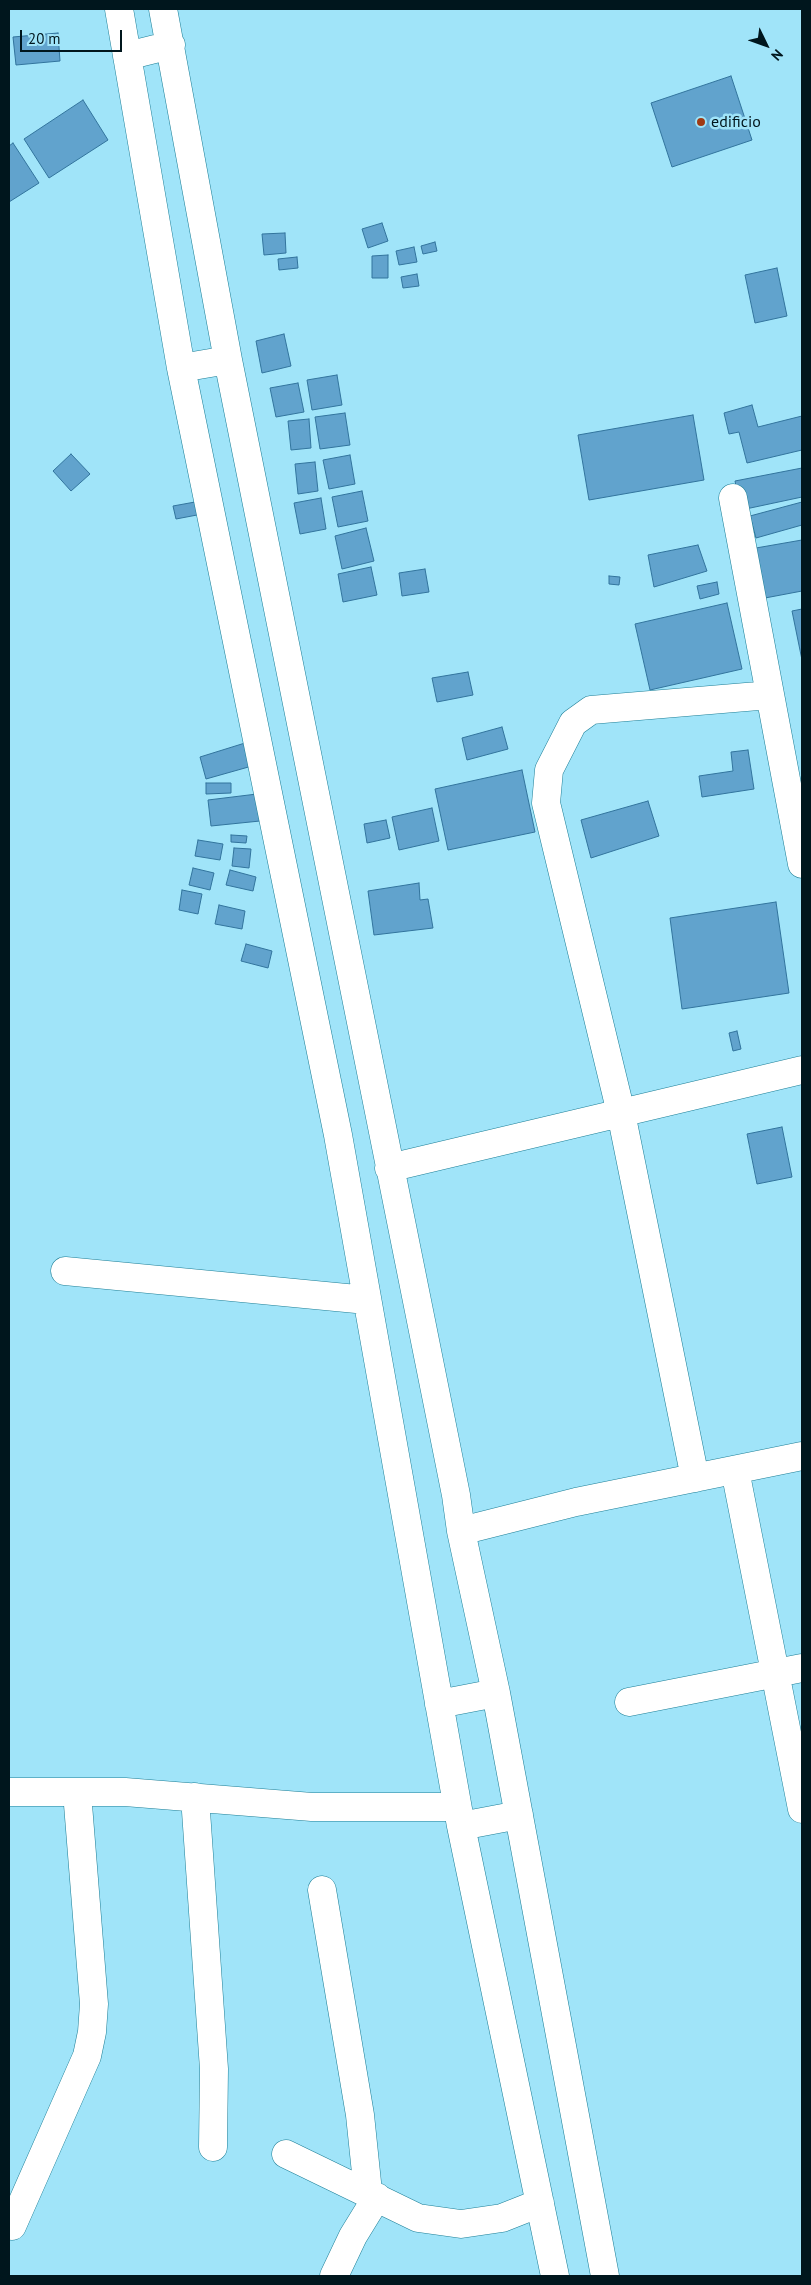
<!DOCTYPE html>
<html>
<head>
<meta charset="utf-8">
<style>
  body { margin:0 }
  #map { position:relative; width:811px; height:2285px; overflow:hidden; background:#a0e4f9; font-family:"PT Sans",sans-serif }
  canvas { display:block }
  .frame { position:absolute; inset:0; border:10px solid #00161d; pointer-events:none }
  .north { position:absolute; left:741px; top:20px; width:50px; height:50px; -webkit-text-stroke:4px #a0e4f9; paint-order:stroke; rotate:132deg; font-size:14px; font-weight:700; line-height:20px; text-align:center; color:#00161d }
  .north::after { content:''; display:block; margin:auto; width:18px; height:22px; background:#00161d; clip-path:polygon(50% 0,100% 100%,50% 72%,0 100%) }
  .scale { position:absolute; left:20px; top:30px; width:102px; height:22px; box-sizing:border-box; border:2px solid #00161d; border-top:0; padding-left:6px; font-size:15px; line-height:18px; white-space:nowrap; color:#00161d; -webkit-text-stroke:4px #a0e4f9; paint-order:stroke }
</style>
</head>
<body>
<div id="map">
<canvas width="811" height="2285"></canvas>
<div class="frame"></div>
<div class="north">N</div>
<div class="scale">20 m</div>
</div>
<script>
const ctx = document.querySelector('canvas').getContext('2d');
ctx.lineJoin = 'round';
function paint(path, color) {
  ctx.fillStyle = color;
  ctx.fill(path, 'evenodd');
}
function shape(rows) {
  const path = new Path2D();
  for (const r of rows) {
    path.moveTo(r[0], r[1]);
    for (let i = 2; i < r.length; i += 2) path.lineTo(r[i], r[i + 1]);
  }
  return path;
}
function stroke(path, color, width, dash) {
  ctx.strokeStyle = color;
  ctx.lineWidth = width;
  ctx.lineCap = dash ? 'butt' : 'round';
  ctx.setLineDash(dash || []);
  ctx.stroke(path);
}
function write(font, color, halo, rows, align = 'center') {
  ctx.font = font + ' "PT Sans",sans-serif';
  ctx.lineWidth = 5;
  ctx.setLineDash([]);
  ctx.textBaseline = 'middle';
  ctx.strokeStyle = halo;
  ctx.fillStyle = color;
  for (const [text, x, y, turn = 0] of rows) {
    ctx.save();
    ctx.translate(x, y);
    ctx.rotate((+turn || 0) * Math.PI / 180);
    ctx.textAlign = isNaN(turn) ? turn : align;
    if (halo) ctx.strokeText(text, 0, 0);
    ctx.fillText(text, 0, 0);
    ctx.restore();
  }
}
const building = shape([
  [58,33,60,61,16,65,13,37,58,33],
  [731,76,752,140,672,167,651,103,731,76],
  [83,100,108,140,49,178,24,139,83,100],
  [13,143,39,183,9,202,9,146,13,143],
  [382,223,388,241,368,248,362,229,382,223],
  [285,233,286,253,264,255,262,234,285,233],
  [435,242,437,251,423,254,421,246,435,242],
  [414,247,417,262,399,265,396,251,414,247],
  [388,255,388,278,372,278,372,256,388,255],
  [297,257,298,268,279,270,278,259,297,257],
  [777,268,787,316,755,323,745,275,777,268],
  [417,274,419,286,403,288,401,277,417,274],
  [284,334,291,366,262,373,256,341,284,334],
  [337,375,342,405,312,410,307,380,337,375],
  [298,383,304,412,276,417,270,388,298,383],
  [752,405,758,427,802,416,802,450,747,463,739,432,729,434,724,413,752,405],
  [345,413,350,445,320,449,315,417,345,413],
  [693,415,704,480,589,500,578,435,693,415],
  [309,419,311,448,291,450,288,421,309,419],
  [71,454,90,474,71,491,53,471,71,454],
  [350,455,355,484,329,489,323,460,350,455],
  [315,462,318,491,298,494,295,464,315,462],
  [802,468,802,497,741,510,735,481,802,468],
  [362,491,368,521,338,527,332,497,362,491],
  [321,498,326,529,300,534,294,503,321,498],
  [195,502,197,515,176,519,173,506,195,502],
  [802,502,802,525,756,538,750,516,802,502],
  [366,528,374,561,342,569,335,536,366,528],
  [802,540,802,591,765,598,756,548,802,540],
  [698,545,707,571,654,587,648,555,698,545],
  [371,567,377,595,343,602,338,574,371,567],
  [425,569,429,592,402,596,399,573,425,569],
  [609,576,620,577,619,585,609,584,609,576],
  [717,582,719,594,700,599,697,586,717,582],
  [727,603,742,669,650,690,635,624,727,603],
  [802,609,802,660,792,611,802,609],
  [468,672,473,695,437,702,432,678,468,672],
  [502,727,508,749,467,760,462,738,502,727],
  [245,743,252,766,206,779,200,757,245,743],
  [748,750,754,789,702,797,699,776,733,771,731,752,748,750],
  [522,770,535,832,448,850,435,789,522,770],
  [206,783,231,783,231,793,206,794,206,783],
  [257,794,260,821,211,826,208,800,257,794],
  [648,801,659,836,591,858,581,820,648,801],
  [432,808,439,841,399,850,392,817,432,808],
  [386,820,390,838,367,843,364,824,386,820],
  [231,835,247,836,246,843,231,842,231,835],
  [198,840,223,844,220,860,195,856,198,840],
  [234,848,251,849,249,868,232,866,234,848],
  [193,868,214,873,210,890,189,885,193,868],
  [230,870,256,877,253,891,226,885,230,870],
  [419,883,420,900,428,899,433,928,374,935,368,891,419,883],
  [182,890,202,894,198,914,179,910,182,890],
  [776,902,789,993,682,1009,670,918,776,902],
  [219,905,245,911,242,929,215,924,219,905],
  [246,944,272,951,268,968,241,961,246,944],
  [737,1031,741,1049,733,1051,729,1033,737,1031],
  [782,1127,792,1177,757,1184,747,1134,782,1127]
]);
const street = shape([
  [119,9,181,368,338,1135,461,1826,555,2276],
  [163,9,228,360,456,1495,461,1531,496,1693,605,2276],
  [127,56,171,45],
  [181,368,228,360],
  [733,498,802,864],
  [389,1168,802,1070],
  [65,1271,367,1300],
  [735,1470,802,1809],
  [695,1478,621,1113,546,803,549,770,573,723,591,710,770,695],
  [461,1531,576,1502,802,1456],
  [629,1702,802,1668],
  [439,1704,496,1693],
  [9,1792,125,1792,312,1807,457,1807],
  [195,1797,214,2069,213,2147],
  [461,1826,519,1815],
  [322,1890,360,2115,368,2192],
  [286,2154,418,2218,461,2224,502,2218,540,2203],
  [12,2226,87,2056,92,2032,94,2004,77,1792],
  [334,2276,353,2236,377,2197]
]);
const markers = [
  [701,122,5,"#a03a14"]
];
const poiNames = [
  ["edificio",711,122]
];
paint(building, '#61a3cd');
stroke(building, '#32749d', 1);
stroke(street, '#1d7f97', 29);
stroke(street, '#fff', 28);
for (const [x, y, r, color] of markers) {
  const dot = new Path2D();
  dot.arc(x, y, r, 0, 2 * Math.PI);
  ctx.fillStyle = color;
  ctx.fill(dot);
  stroke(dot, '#a0e4f9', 2);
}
write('16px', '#00161d', '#a0e4f9', poiNames, 'left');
</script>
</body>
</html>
